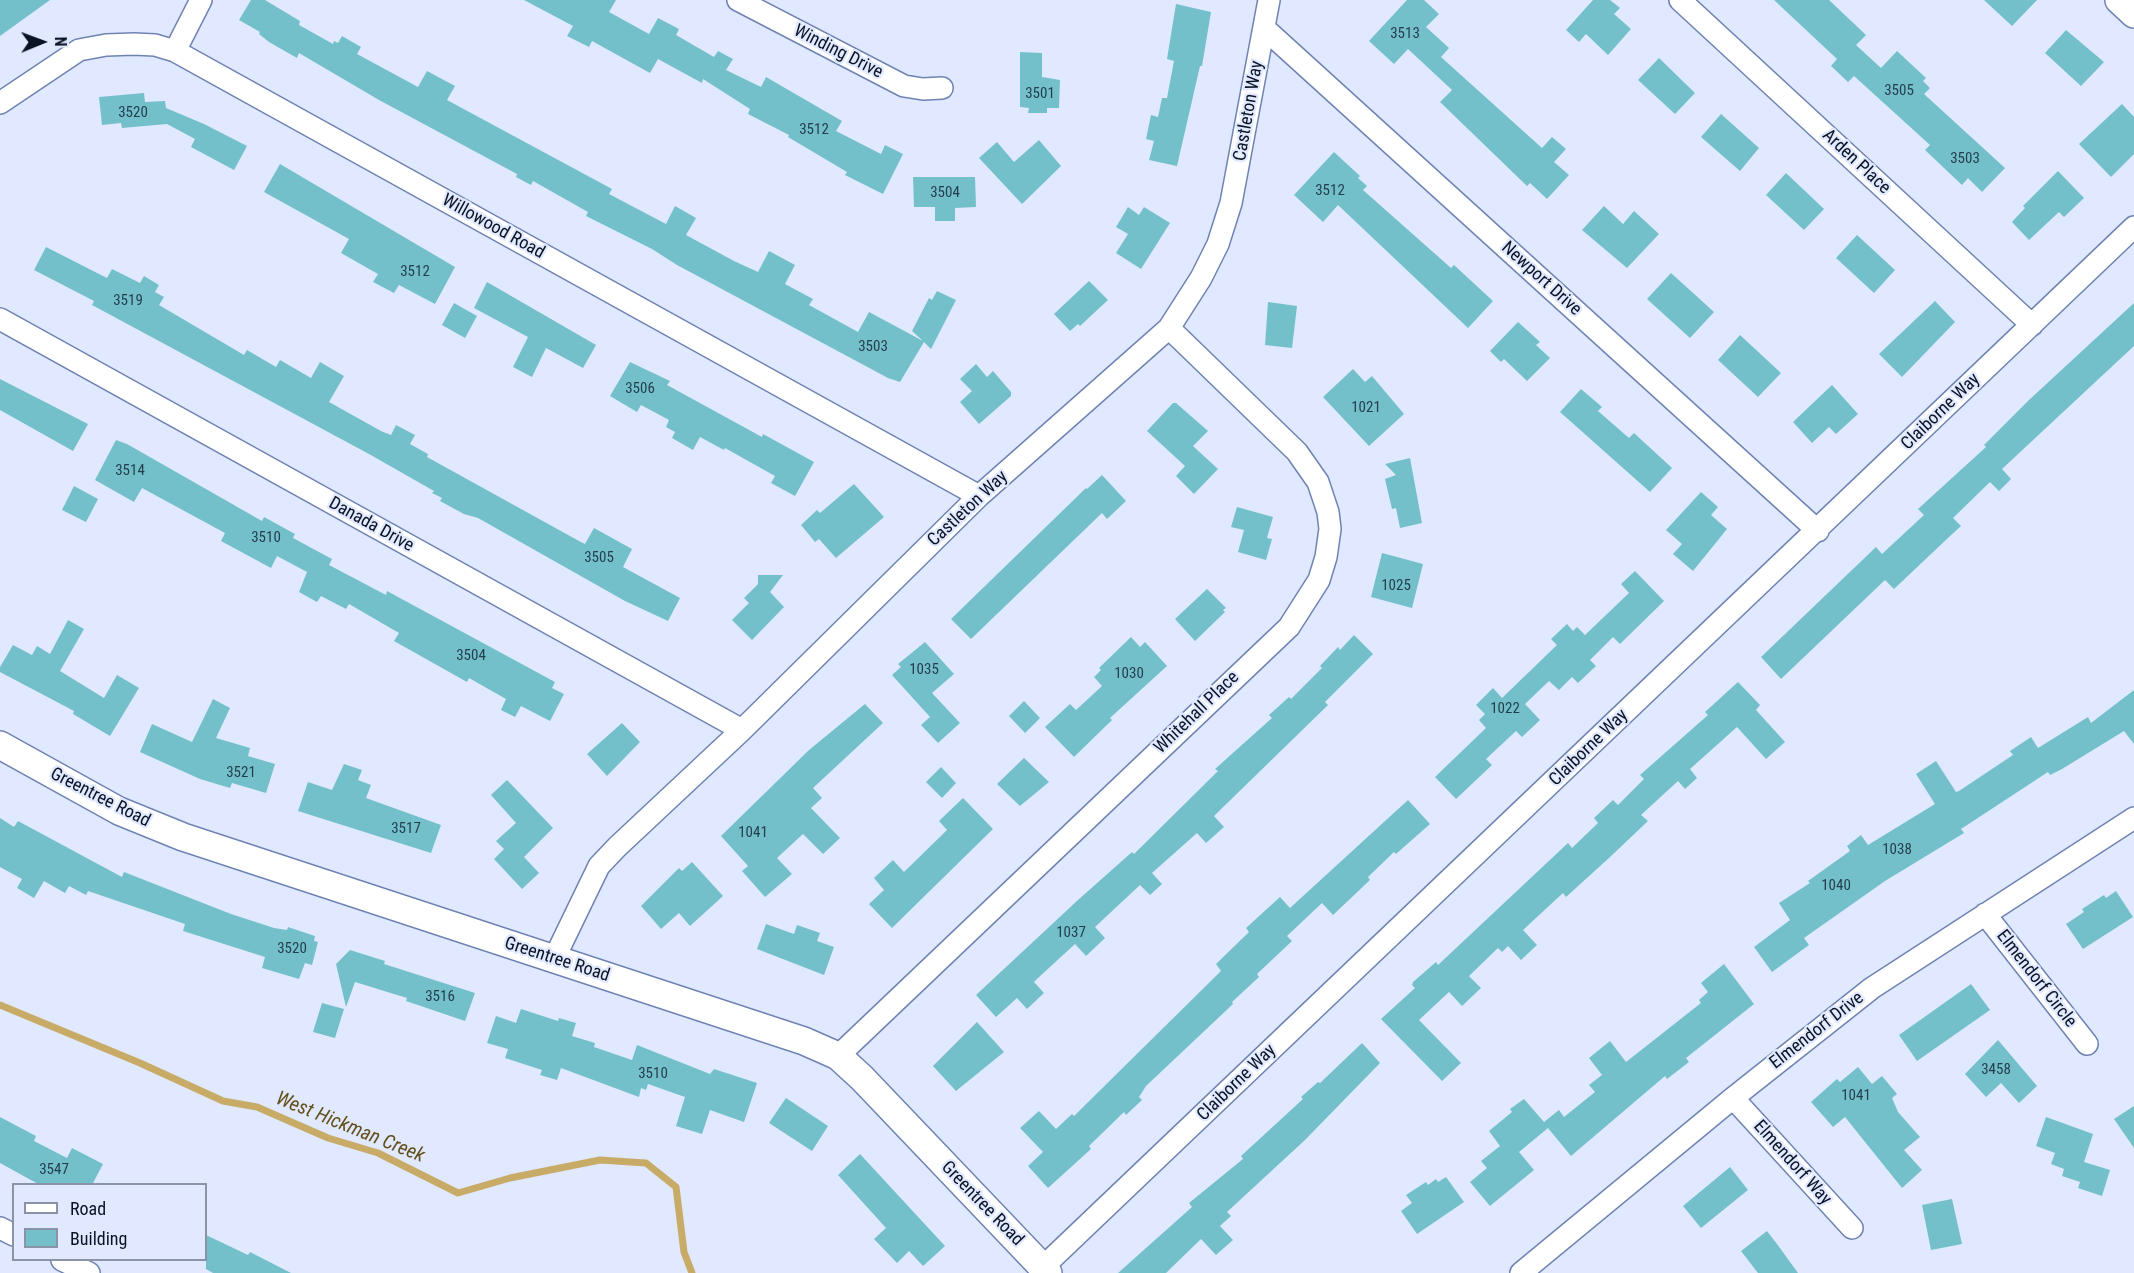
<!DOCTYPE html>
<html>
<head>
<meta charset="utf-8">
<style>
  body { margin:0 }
  #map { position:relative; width:2134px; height:1273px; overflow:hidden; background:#e0e9ff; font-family:"Roboto Condensed",sans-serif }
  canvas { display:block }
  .legend { position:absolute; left:12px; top:1183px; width:195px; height:78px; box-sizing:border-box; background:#e0e9ff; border:2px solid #8b93a7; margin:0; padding:8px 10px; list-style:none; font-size:18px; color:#0b1224 }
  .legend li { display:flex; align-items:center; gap:12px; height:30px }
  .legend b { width:30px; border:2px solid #8b93a7 }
  .north { position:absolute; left:12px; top:12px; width:60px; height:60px; -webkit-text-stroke:4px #e0e9ff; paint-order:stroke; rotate:89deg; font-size:16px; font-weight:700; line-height:24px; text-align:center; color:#0b1224 }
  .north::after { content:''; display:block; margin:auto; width:21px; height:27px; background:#0b1224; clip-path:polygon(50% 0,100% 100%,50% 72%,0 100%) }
</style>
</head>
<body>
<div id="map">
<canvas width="2134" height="1273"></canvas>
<ul class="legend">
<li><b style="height:8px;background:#fff"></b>Road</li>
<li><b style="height:16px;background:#73c0cb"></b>Building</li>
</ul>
<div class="north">N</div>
</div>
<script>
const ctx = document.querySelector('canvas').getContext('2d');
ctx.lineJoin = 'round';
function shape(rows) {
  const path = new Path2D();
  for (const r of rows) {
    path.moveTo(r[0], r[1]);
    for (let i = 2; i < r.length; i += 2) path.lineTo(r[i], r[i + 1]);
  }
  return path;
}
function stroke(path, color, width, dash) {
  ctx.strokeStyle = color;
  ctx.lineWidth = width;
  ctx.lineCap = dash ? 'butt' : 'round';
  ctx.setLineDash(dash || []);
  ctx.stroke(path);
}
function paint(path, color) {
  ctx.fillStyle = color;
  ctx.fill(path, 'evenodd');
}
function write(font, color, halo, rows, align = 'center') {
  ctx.font = font + ' "Roboto Condensed",sans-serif';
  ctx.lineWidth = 4.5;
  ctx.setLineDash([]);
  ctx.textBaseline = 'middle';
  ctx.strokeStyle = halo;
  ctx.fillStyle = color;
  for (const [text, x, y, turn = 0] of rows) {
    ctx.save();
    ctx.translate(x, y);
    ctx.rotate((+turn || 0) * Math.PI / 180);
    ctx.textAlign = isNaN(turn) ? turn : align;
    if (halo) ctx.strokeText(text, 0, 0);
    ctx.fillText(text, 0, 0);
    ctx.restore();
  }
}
const stream = shape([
  [0,1005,140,1063,223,1101,257,1107,328,1138,378,1153,458,1193,510,1178,600,1160,646,1163,676,1187,684,1252,692,1273]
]);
const building = shape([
  [0,0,50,0,0,36],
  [251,0,265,0,300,21,299,25,333,44,334,41,338,43,342,36,361,47,357,54,418,87,427,71,455,86,447,100,612,189,609,194,666,224,675,206,696,218,686,235,734,261,758,272,769,251,795,265,785,284,813,299,809,305,858,332,869,312,923,341,912,331,929,298,932,300,937,291,956,300,931,349,924,342,900,382,888,378,677,265,652,249,586,216,588,212,533,181,531,185,516,177,517,174,379,100,299,53,297,58,269,42,259,34,260,32,239,20],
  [524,0,616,0,609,12,649,34,658,18,679,29,676,35,714,57,718,51,733,59,726,70,761,87,766,77,842,121,836,131,881,154,885,145,903,154,883,194,845,175,847,172,788,137,789,135,748,114,750,109,703,79,702,83,658,59,650,73,592,41,589,47,567,36,573,26],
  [1407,0,1424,0,1439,14,1426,27,1449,48,1441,57,1542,148,1552,137,1566,149,1554,162,1569,175,1547,199,1530,183,1527,186,1440,102,1452,90,1408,49,1394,64,1369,41],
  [1593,0,1610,0,1620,8,1614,14,1631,29,1608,55,1586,34,1579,42,1566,30],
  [1774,0,1829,0,1866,35,1856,45,1881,68,1897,51,1926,78,1923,81,1930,88,1924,94,2005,168,1982,192,1968,178,1962,185,1925,150,1930,145,1854,76,1848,82,1831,66,1837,59],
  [1984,0,2037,0,2012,26],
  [1176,4,1211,12,1202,66,1200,66,1177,166,1149,160,1154,141,1146,139,1151,115,1158,117,1162,98,1167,98,1174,61,1167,59],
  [2066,30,2104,62,2081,86,2045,53],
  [1020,52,1042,53,1042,77,1060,80,1059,108,1047,108,1047,113,1028,113,1029,108,1020,107],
  [1659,58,1695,93,1675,114,1638,80],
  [144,93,145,102,165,101,166,108,204,124,247,146,234,170,191,147,195,139,167,124,122,128,121,123,102,125,99,97],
  [2122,104,2134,117,2134,154,2111,177,2079,144],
  [1721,114,1759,148,1740,171,1701,137],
  [1039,140,1061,166,1022,204,979,158,997,142,1014,162],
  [1334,152,1360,176,1358,178,1367,186,1363,190,1451,268,1454,265,1493,301,1468,328,1338,205,1323,222,1294,195],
  [280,164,455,267,435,304,399,285,394,293,373,282,378,274,341,253,349,239,264,192],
  [2058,171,2084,198,2064,217,2059,212,2029,240,2012,222,2025,208,2023,206],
  [1786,173,1824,209,1804,230,1766,195],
  [913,177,975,177,976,207,955,208,955,221,935,221,935,207,914,207],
  [1604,206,1623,224,1634,211,1659,234,1627,268,1582,230],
  [1128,207,1139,215,1144,207,1170,223,1141,269,1116,253,1128,234,1116,227],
  [1857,235,1895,270,1874,293,1836,258],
  [46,247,107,278,112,269,140,283,144,276,159,285,155,292,164,297,159,305,244,355,247,350,276,367,280,360,311,378,320,362,344,376,329,402,381,431,391,435,396,425,415,435,410,444,428,454,427,457,579,541,585,544,594,528,632,549,623,567,680,598,668,621,625,601,478,518,464,514,440,501,442,498,432,493,434,491,369,454,92,305,94,301,34,270],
  [1671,273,1714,312,1690,338,1647,299],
  [1089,281,1108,300,1080,326,1078,324,1070,331,1054,314],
  [487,282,596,345,583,368,546,348,532,377,513,367,528,337,474,308],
  [1935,301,1955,322,1902,377,1879,354],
  [1268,302,1297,306,1292,348,1265,345],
  [454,303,477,316,465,338,442,325],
  [2134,303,2134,346,2002,469,2011,479,1999,491,1990,482,1953,518,1961,526,1948,538,1894,589,1885,580,1781,679,1761,657,1876,547,1882,554,1924,515,1918,509,1986,447,1984,445,2029,400],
  [1518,322,1540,342,1536,345,1550,358,1527,381,1504,359,1501,362,1490,351],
  [1740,335,1781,373,1758,397,1718,360],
  [630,362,670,381,667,385,762,437,763,434,814,462,795,496,771,483,775,476,725,448,724,450,700,437,693,450,672,438,675,432,666,427,669,420,641,405,637,412,610,396],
  [976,364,987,377,993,371,1011,392,1011,396,979,424,960,402,972,391,960,379],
  [1353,369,1365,382,1372,376,1404,414,1369,446,1323,397],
  [0,379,88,424,73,451,0,410],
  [1832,385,1858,414,1836,434,1829,427,1812,443,1793,422],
  [1581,389,1602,407,1598,411,1629,438,1634,433,1672,468,1650,492,1560,412],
  [1173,403,1176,403,1208,431,1193,446,1218,469,1194,494,1176,476,1185,466,1147,431],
  [116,440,127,444,262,521,264,517,295,534,293,538,332,559,329,565,386,595,387,591,555,682,552,688,564,694,550,721,521,706,515,717,501,710,506,699,469,678,467,682,394,641,399,633,349,604,346,609,321,596,317,602,299,592,307,572,277,556,271,568,221,541,225,533,142,488,134,502,95,480],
  [1410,458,1422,523,1400,528,1396,508,1392,509,1385,479,1396,475,1385,464],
  [1102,475,1126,501,1107,519,1102,513,971,639,951,619,1086,488,1087,489],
  [854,484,884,517,836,558,819,539,815,542,801,525,817,510,820,513],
  [74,486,98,499,86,522,62,510],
  [1701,492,1718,507,1711,515,1727,529,1693,571,1673,554,1682,544,1666,530],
  [1237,507,1273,517,1267,538,1272,539,1266,560,1238,552,1244,530,1231,527],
  [1382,553,1423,564,1412,608,1371,597],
  [1635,571,1664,601,1620,644,1613,637,1590,660,1596,666,1578,683,1572,677,1559,690,1549,681,1525,704,1540,720,1522,737,1516,731,1486,759,1492,765,1456,799,1435,777,1486,728,1479,720,1485,714,1476,705,1493,688,1502,698,1557,645,1551,639,1567,624,1573,631,1577,627,1585,635,1629,593,1621,584],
  [758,575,783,575,770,592,784,607,752,640,732,620,749,603,744,598,758,584],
  [1207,589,1226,608,1223,610,1225,612,1195,641,1175,619],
  [68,620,84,629,60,671,104,698,117,675,139,688,110,736,73,714,74,711,0,672,0,667,13,645,32,655,37,646,50,654],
  [1354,635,1373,654,1325,702,1328,705,1214,816,1224,827,1206,843,1197,833,1152,873,1162,884,1150,895,1140,885,1095,927,1105,938,1086,956,1075,944,1038,978,1034,982,1044,993,1027,1009,1017,998,996,1017,976,995,1078,900,1132,852,1134,854,1218,771,1215,769,1272,718,1269,715,1289,697,1291,699,1322,668,1320,666,1338,647,1340,650],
  [1131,637,1140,647,1145,642,1167,666,1110,718,1112,720,1074,757,1045,727,1070,704,1076,710,1102,686,1094,677,1101,670,1099,668],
  [925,642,954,674,932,693,960,723,938,743,921,725,930,717,892,675,901,667,898,664],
  [1738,682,1760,705,1756,710,1785,742,1766,759,1737,727,1690,769,1697,778,1685,789,1678,781,1641,815,1648,821,1609,858,1566,897,1563,893,1523,930,1537,945,1521,960,1508,946,1502,952,1498,948,1469,976,1481,988,1462,1006,1449,992,1419,1020,1461,1063,1442,1081,1381,1019,1415,988,1412,985,1413,982,1436,962,1438,965,1568,843,1572,848,1598,823,1594,818,1613,800,1618,805,1644,779,1640,775,1708,715,1705,712],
  [2134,690,2134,744,2124,731,2062,769,2050,775,2048,772,1961,829,1964,833,1885,881,1804,938,1809,945,1772,972,1754,947,1790,920,1779,903,1810,883,1808,881,1850,851,1847,846,1861,835,1868,845,1935,804,1916,774,1936,761,1956,792,1959,791,2013,755,2010,751,2031,737,2038,748,2088,717,2091,723],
  [213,699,230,708,216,738,250,748,248,756,275,764,266,793,232,783,230,788,200,779,140,752,152,724,192,742],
  [1024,701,1040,718,1025,733,1009,716],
  [865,704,883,723,813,788,822,798,811,808,840,838,823,854,803,834,777,858,792,874,765,897,742,871,748,866,721,836,809,750],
  [622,723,640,742,607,776,587,754],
  [1024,758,1049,782,1020,806,997,784],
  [344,764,362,770,358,780,371,785,366,798,441,825,431,853,298,811,308,782,332,790],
  [941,767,956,783,942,798,926,782],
  [507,780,553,828,524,857,539,873,522,889,494,859,504,849,496,841,516,823,491,795],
  [963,798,993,829,892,928,869,904,884,890,874,878,893,860,904,872,947,830,939,821],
  [1408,800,1430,824,1396,854,1394,852,1368,877,1370,880,1333,915,1322,903,1287,936,1292,941,1257,974,1259,977,1232,1002,1233,1004,1146,1086,1139,1097,1142,1100,1126,1115,1124,1112,1089,1146,1091,1149,1048,1188,1028,1166,1043,1152,1020,1128,1039,1111,1056,1129,1072,1114,1074,1116,1221,971,1216,964,1249,932,1246,928,1280,897,1290,908],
  [0,818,14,827,18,821,122,877,124,872,231,914,274,928,287,930,288,927,315,936,314,941,318,942,312,965,305,963,299,979,262,968,265,957,183,931,185,924,88,891,86,895,69,886,65,893,44,881,34,898,17,888,22,879,0,867],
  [692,862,723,896,690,926,679,913,661,929,641,906,679,868,682,871],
  [2116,891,2133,917,2083,949,2066,924,2084,912,2082,909,2104,895,2106,898],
  [766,924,794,934,797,925,820,933,817,941,834,947,824,975,757,949],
  [350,950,385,961,384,964,475,993,465,1021,406,1001,407,998,355,982,346,1007,336,964],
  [1724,964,1754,1004,1686,1058,1689,1062,1667,1079,1665,1076,1571,1156,1548,1128,1519,1152,1534,1170,1490,1206,1470,1182,1487,1168,1481,1161,1500,1146,1489,1131,1512,1112,1510,1109,1524,1099,1544,1122,1559,1110,1564,1117,1595,1092,1589,1085,1602,1075,1589,1058,1610,1041,1626,1062,1701,1003,1699,1000,1708,992,1701,983],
  [1971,984,1990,1010,1917,1061,1899,1035],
  [322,1003,344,1009,335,1038,313,1032],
  [521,1009,558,1021,559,1018,576,1023,572,1036,595,1043,594,1047,632,1060,637,1045,710,1074,714,1069,757,1083,744,1122,710,1110,702,1134,676,1126,685,1097,648,1084,646,1090,641,1088,639,1097,561,1068,557,1080,540,1075,542,1070,505,1058,508,1049,487,1043,496,1016,516,1023],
  [977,1022,1004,1052,956,1091,933,1066],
  [1998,1040,2037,1086,2019,1103,2001,1083,1986,1097,1965,1074],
  [1362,1043,1380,1063,1305,1140,1227,1212,1231,1216,1220,1226,1233,1240,1216,1255,1201,1239,1166,1273,1118,1273,1192,1207,1189,1203,1243,1159,1241,1156,1303,1099,1301,1097,1318,1082,1320,1083],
  [1858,1067,1872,1084,1882,1076,1897,1094,1892,1098,1898,1112,1920,1137,1904,1150,1922,1170,1902,1188,1845,1117,1833,1127,1811,1102,1837,1079,1840,1082],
  [786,1098,828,1126,812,1151,769,1123],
  [2134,1106,2134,1148,2114,1119],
  [0,1117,36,1136,34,1141,67,1158,72,1148,103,1164,92,1185,40,1185,0,1163],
  [2046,1117,2093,1134,2084,1162,2110,1170,2102,1196,2078,1188,2080,1182,2062,1176,2064,1169,2051,1164,2055,1153,2036,1146],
  [860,1154,945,1246,923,1266,909,1251,897,1263,874,1239,886,1228,838,1175],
  [1730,1167,1748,1190,1701,1228,1683,1206],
  [1446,1177,1464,1202,1417,1234,1401,1211,1412,1203,1406,1195,1426,1182,1428,1185,1436,1179,1438,1182],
  [1952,1199,1962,1244,1931,1250,1922,1205],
  [1767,1231,1777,1244,1798,1273,1758,1273,1741,1251],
  [206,1235,248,1255,250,1252,291,1273,213,1273,206,1269]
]);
const minor = shape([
  [738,0,904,86,923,89,942,88],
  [1680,0,2032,325],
  [1264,28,1818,531],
  [175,51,201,0],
  [0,103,79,50,106,45,134,44,155,45,175,51,979,496],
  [0,319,742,730],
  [1985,914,2087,1044],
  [554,959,599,866,617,847,742,730,979,496,1169,328,1201,278,1218,244,1231,203,1269,0],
  [838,1056,1289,627,1319,580,1326,557,1330,529,1328,512,1318,482,1297,452,1169,328],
  [1733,1098,1852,1228],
  [0,1228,14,1235],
  [62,1260,89,1273],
  [1043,1267,2134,227],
  [1521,1273,1733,1098,1872,988,2134,818]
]);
const tertiary = shape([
  [2119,0,2134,14],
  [0,745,119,811,183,837,804,1041,838,1056,862,1078,1048,1273]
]);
const numberNames = [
  ["3513",1405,34],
  ["3505",1899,91],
  ["3501",1040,94],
  ["3520",133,113],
  ["3512",814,130],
  ["3503",1965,159],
  ["3512",1330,191],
  ["3504",945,193],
  ["3512",415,272],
  ["3519",128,301],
  ["3503",873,347],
  ["3506",640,389],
  ["1021",1366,408],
  ["3514",130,471],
  ["3510",266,538],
  ["3505",599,558],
  ["1025",1396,586],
  ["3504",471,656],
  ["1035",924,670],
  ["1030",1129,674],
  ["1022",1505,709],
  ["3521",241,773],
  ["3517",406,829],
  ["1041",753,833],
  ["1038",1897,850],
  ["1040",1836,886],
  ["1037",1071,933],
  ["3520",292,949],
  ["3516",440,997],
  ["3458",1996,1070],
  ["3510",653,1074],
  ["1041",1856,1096],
  ["3547",54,1170]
];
const streetNames = [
  ["Winding Drive",838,52,27],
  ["Castleton Way",1249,111,-80],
  ["Arden Place",1856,162,43],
  ["Willowood Road",493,227,29],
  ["Newport Drive",1541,279,42],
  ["Claiborne Way",1941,412,-44],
  ["Castleton Way",968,509,-43],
  ["Danada Drive",371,525,29],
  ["Whitehall Place",1197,713,-44],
  ["Claiborne Way",1589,748,-44],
  ["Greentree Road",100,798,27],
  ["Greentree Road",557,960,18],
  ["Elmendorf Circle",2036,979,52],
  ["Elmendorf Drive",1817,1031,-38],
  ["Claiborne Way",1237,1083,-44],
  ["Elmendorf Way",1792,1163,48],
  ["Greentree Road",982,1204,46]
];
const waterNames = [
  ["West Hickman Creek",350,1128,22]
];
stroke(stream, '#c7ab67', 7);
paint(building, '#73c0cb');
stroke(minor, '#6f83b3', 24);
stroke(tertiary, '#6f83b3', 30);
stroke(minor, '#fff', 21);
stroke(tertiary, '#fff', 27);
write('15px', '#253e4e', null, numberNames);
write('18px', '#0b1224', '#e0e9ff', streetNames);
write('italic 20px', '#64501c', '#e0e9ff', waterNames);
</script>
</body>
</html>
